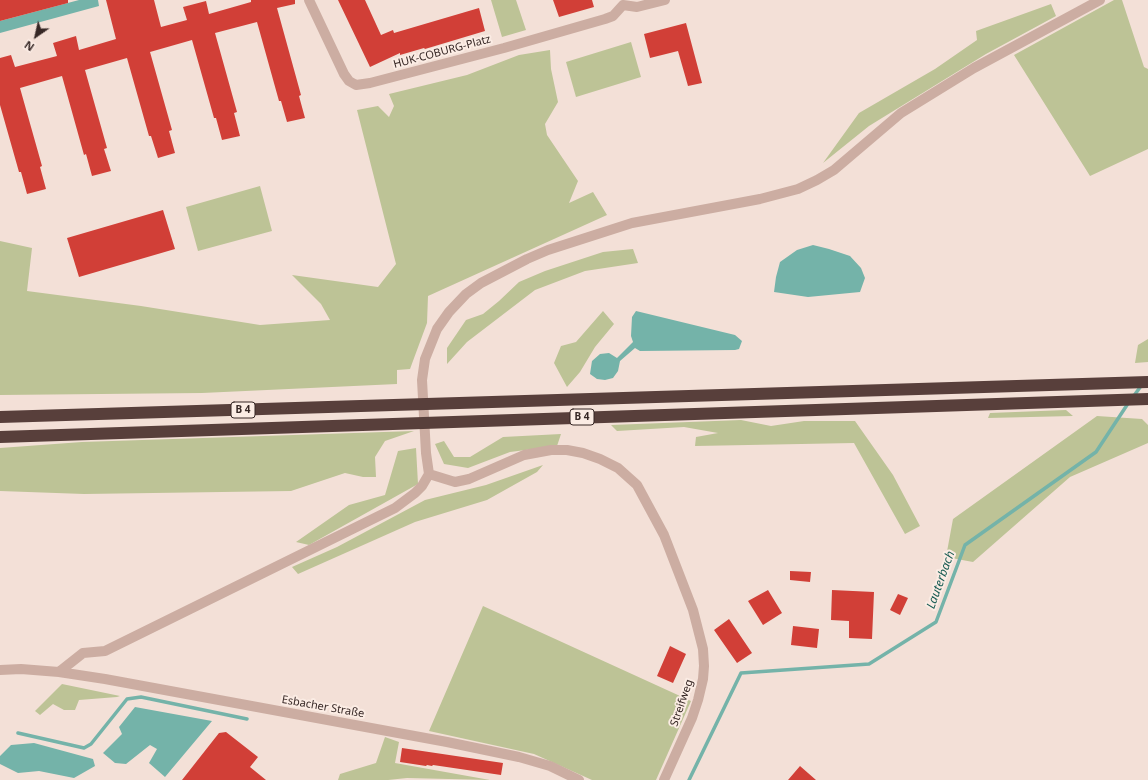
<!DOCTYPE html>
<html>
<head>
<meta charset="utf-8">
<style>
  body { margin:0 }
  #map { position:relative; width:1148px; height:780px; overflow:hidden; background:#f3e0d7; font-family:"Noto Sans",sans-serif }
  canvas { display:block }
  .north { position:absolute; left:16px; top:16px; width:40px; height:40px; -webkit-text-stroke:3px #fbece4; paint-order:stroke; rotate:214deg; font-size:11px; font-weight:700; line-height:16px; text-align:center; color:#362725 }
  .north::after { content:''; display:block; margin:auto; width:14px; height:18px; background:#362725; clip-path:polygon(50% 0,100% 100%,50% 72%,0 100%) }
</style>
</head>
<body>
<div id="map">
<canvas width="1148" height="780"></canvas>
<div class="north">N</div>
</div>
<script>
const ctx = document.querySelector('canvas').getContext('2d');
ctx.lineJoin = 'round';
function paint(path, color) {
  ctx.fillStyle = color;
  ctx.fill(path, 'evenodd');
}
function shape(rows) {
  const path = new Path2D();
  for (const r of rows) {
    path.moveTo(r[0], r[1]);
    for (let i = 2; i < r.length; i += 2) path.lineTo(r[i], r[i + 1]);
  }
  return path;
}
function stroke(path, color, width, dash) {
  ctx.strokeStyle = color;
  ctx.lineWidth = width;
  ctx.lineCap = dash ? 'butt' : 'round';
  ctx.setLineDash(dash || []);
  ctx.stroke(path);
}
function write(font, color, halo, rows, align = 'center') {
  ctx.font = font + ' "Noto Sans",sans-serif';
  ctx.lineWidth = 4;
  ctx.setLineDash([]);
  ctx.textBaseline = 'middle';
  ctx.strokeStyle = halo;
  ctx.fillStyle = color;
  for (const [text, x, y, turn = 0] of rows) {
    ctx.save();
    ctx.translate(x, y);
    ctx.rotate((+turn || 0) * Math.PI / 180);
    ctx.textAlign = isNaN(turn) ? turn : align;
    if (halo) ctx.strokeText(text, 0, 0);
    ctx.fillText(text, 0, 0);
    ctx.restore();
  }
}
const green = shape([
  [491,0,516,0,526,30,502,37],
  [1114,0,1122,0,1144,67,1148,69,1148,149,1090,176,1014,55],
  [1051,4,1056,16,986,54,869,126,823,163,859,113,935,69,977,40,976,31],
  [631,42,641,77,576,97,566,62],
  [550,50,551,69,558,102,545,124,547,135,578,181,569,203,593,192,607,215,428,296,427,323,410,369,397,370,397,384,202,393,0,395,0,241,32,248,27,291,141,306,260,325,330,320,321,304,292,275,378,287,396,264,357,110,378,106,389,117,394,106,389,94,467,75,519,55],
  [260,186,272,231,198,251,186,207],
  [633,249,638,263,585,271,535,290,467,342,447,364,447,348,466,320,483,314,499,301,519,282,545,271,603,252],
  [603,311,614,324,595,347,580,372,567,387,554,363,561,346,576,342],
  [1148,339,1148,362,1135,363,1138,345],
  [1066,410,1073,416,988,418,990,413],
  [1097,416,1142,419,1148,425,1148,443,1070,477,973,562,946,557,953,519],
  [741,420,771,426,804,421,855,421,893,475,920,526,905,534,854,443,695,446,696,437,718,433,684,427,617,431,611,425],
  [414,431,385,441,375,457,376,477,363,477,345,473,291,491,84,494,0,491,0,448,82,442],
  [561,434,557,446,510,452,468,468,444,464,435,444,444,441,454,457,470,457,503,437],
  [416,448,418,484,309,545,296,542,349,505,385,495,398,451],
  [543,465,537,472,487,500,415,522,298,574,292,567,337,547,425,500,486,485],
  [483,606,691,701,656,780,592,780,534,754,429,731],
  [62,684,120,696,117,697,79,700,75,710,64,710,53,704,40,715,35,711],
  [385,737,399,742,395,763,490,780,407,778,388,780,338,780,340,774,376,763]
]);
const water = shape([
  [79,0,98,0,99,6,0,33,0,21],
  [813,245,829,249,850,256,861,268,865,278,860,292,808,297,774,292,776,277,780,262,797,250],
  [636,311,735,335,742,341,739,349,735,350,640,351,635,348,620,361,618,371,613,378,605,380,597,379,590,374,592,361,600,354,609,353,617,358,633,342,631,336,632,317],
  [135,707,212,721,165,777,149,763,157,749,150,745,126,764,115,763,103,753,122,734,119,727],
  [34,743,93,759,95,766,74,778,39,771,18,773,0,764,0,756,11,745]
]);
const stream = shape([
  [1133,397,1141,386],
  [18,733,84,748,91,744,127,699,141,697,247,719],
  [689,780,741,673,869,664,936,622,965,545,1096,452,1129,402]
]);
const building = shape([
  [0,0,68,0,68,3,0,21],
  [106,0,154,0,161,27,187,20,183,7,206,1,209,14,251,2,251,0,295,0,295,4,277,8,301,95,299,96,305,118,287,122,281,101,279,101,257,22,215,33,237,112,234,113,240,136,222,140,216,118,214,118,192,40,150,52,172,130,169,131,175,153,158,158,151,136,149,136,127,58,85,70,107,148,104,149,111,171,92,176,86,154,84,155,62,76,20,88,42,166,40,167,46,189,27,194,21,172,19,172,0,105,0,58,11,55,15,67,57,56,53,43,76,36,79,50,116,39],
  [338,0,365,0,381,35,393,30,394,33,479,8,485,31,425,49,424,48,400,55,400,53,370,67],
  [553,0,592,0,594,7,559,17],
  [686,23,702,83,688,86,678,51,650,58,644,34],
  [163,210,175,249,79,277,67,238],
  [790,571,811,572,810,582,790,580],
  [768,590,782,613,763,625,748,601],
  [832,590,874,592,872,639,849,638,849,621,831,620],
  [898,594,908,598,900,615,890,610],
  [729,619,752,653,737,663,714,630],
  [793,626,819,629,817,648,791,645],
  [670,646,686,654,673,683,657,676],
  [226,732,258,757,250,767,266,780,182,780,219,733],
  [402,748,503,763,501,775,433,765,432,766,427,765,426,766,400,762],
  [800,766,816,780,788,780]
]);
const minor = shape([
  [309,0,344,74,349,81,356,85,370,83,504,48,605,19,613,16,623,5],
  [623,5,637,7,665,0],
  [429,474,455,482,469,479,524,455,551,450,567,450,583,453,600,459,618,468,637,485,664,535,693,610,703,649,704,666,703,679,698,700,692,718,664,780],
  [0,670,21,669,59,672,105,679,447,742,519,757,550,766,579,780],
  [59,672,83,653,105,651,395,508,415,493,422,486,429,474,426,453,422,380,425,359,437,329,449,312,466,294,481,283,527,259,548,250,632,223,760,199,798,189,817,180,834,170,901,113,974,68,1100,0]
]);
const highway = shape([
  [0,417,1148,382],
  [0,437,1148,399]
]);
const shields = [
  [243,410,24],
  [582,417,24]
];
const shieldNames = [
  ["B 4",243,410],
  ["B 4",582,417]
];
const streetNames = [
  ["HUK-COBURG-Platz",442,52,-15],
  ["Streifweg",682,703,-71],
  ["Esbacher Straße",323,707,10]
];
const waterNames = [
  ["Lauterbach",941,580,-70]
];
paint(green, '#bdc396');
paint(water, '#74b3a9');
stroke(stream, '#74b3a9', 3.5);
paint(building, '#d13f37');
stroke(minor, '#ccada2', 10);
stroke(highway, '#583f3b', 12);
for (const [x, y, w] of shields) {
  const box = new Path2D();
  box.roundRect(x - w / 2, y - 8, w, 16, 3);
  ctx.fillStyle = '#fbece4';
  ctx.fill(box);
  stroke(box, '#362725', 1);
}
write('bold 10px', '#362725', null, shieldNames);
write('11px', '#362725', '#fbece4', streetNames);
write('italic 12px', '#175b52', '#fbece4', waterNames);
</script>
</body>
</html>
